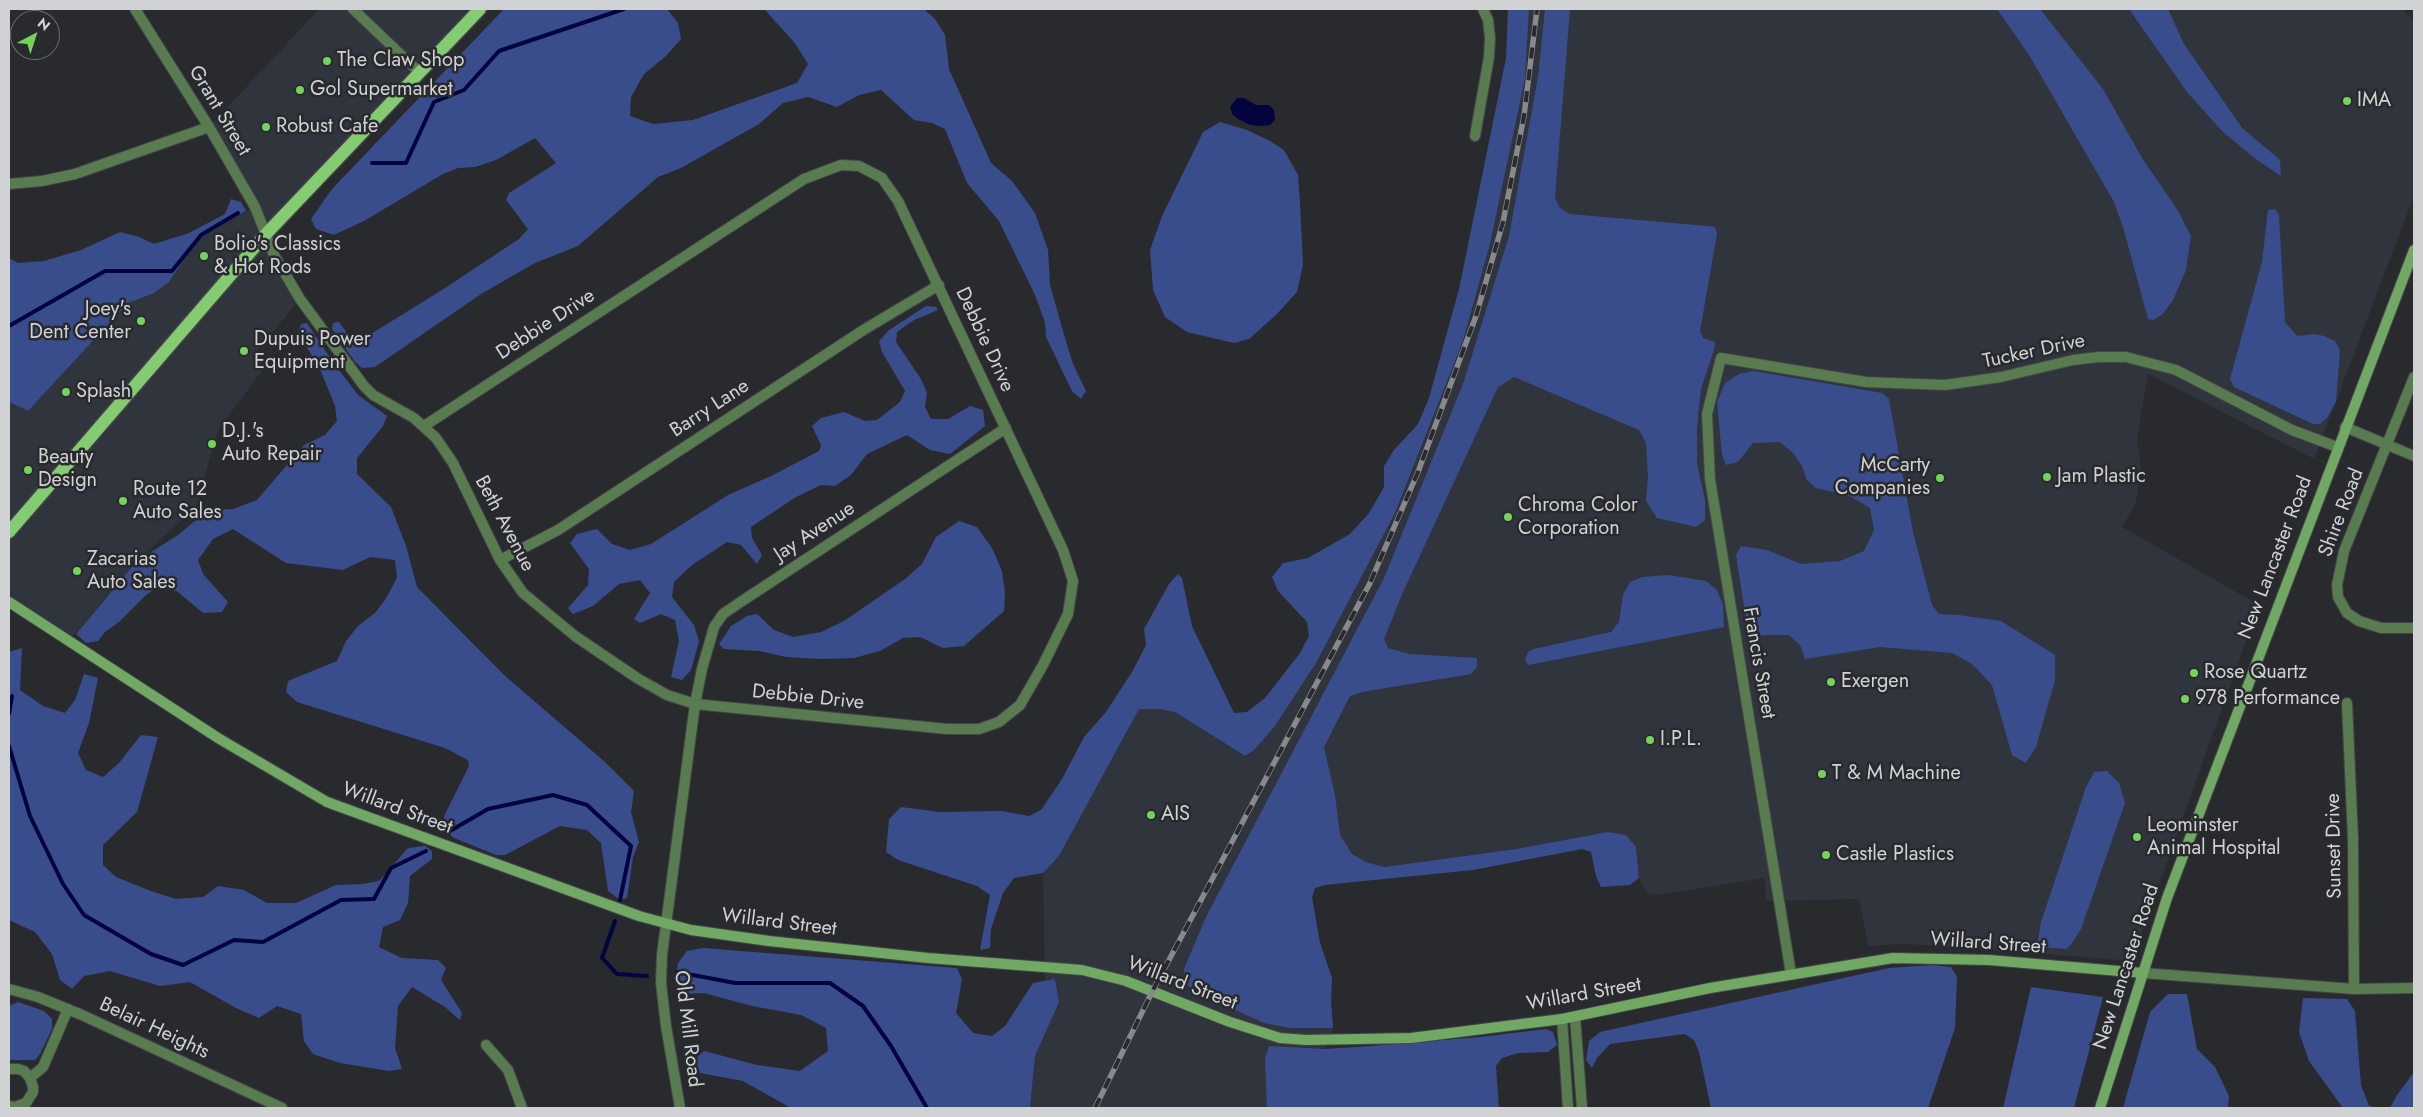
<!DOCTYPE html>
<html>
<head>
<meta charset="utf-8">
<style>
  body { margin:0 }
  #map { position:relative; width:2423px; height:1117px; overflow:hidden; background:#292a2e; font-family:Jost,sans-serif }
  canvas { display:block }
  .frame { position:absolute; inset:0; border:10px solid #d1d2d4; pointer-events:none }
  .north { position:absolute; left:10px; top:10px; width:50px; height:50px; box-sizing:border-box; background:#292a2e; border:1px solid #6c6d70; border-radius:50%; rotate:40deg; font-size:14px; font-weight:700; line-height:20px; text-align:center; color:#d1d2d4 }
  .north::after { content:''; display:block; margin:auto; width:18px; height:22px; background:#75d25b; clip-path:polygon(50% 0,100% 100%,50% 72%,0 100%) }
</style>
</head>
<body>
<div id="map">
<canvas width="2423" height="1117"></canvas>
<div class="frame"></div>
<div class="north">N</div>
</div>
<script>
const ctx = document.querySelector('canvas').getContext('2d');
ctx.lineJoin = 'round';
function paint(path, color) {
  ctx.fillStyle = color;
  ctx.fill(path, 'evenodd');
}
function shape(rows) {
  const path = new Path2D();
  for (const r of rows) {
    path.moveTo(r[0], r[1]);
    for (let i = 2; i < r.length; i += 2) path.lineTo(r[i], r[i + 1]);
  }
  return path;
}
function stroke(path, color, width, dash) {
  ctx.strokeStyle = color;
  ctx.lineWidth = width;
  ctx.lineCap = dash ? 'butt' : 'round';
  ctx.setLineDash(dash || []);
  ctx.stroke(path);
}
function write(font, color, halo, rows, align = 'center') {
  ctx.font = font + ' Jost,sans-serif';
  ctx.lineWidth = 5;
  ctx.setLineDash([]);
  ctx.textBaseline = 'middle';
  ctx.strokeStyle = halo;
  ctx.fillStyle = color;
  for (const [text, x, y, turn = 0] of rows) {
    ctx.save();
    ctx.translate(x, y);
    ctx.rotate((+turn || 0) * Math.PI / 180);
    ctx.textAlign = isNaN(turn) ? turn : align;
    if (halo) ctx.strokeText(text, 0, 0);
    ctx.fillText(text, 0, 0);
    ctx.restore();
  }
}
const built = shape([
  [319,9,480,9,266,234,300,299,252,357,264,368,218,430,196,507,137,561,69,641,9,602,9,402,28,411,144,286,213,229,255,207,209,127],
  [1529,9,2402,9,2414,22,2414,196,2314,459,2148,374,2137,439,2142,473,2135,505,2122,527,2259,605,2135,952,2132,957,2122,960,1942,946,1902,944,1868,946,1859,899,1766,901,1765,878,1657,895,1647,893,1639,878,1636,847,1626,835,1609,832,1516,849,1384,867,1366,862,1352,854,1325,885,1315,888,1312,897,1320,943,1332,978,1331,1002,1333,1028,1325,1049,1269,1046,1267,1108,1030,1108,1035,1056,1059,1002,1055,979,1045,981,1043,873,1059,856,1139,709,1159,709,1175,712,1244,756,1275,726,1316,663,1395,513,1463,341,1490,244,1525,79]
]);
const forest = shape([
  [504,9,667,9,678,23,681,39,666,56,644,74,631,97,630,116,653,124,693,120,797,83,808,64,794,42,764,9,924,9,935,19,945,35,949,69,991,163,1012,181,1035,213,1048,250,1050,285,1065,338,1073,364,1086,391,1081,399,1072,391,1046,337,1045,322,1035,295,999,221,967,183,945,129,932,123,914,120,881,90,859,95,837,107,808,97,783,103,759,124,681,168,658,177,578,246,535,263,481,294,375,367,362,368,355,362,332,329,333,323,339,322,355,344,445,288,519,239,528,229,506,200,509,193,556,163,535,138,496,160,475,167,458,168,443,174,364,221,334,235,316,229,311,219,332,189],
  [1508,9,1529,9,1525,79,1490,244,1463,341,1395,513,1316,663,1275,726,1254,750,1245,756,1175,712,1159,709,1139,709,1059,856,1043,873,1014,878,1003,893,991,929,990,948,980,950,990,895,977,886,898,860,886,852,889,819,901,807,940,812,1002,811,1029,816,1041,810,1062,779,1084,737,1106,712,1132,672,1146,645,1144,629,1169,584,1178,574,1182,578,1192,626,1234,713,1247,712,1265,698,1300,653,1309,636,1307,622,1278,591,1272,577,1283,563,1308,558,1350,534,1369,513,1384,487,1384,466,1394,450,1418,424,1429,398,1459,289,1477,201,1506,58],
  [1545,9,1570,9,1555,198,1560,208,1570,214,1707,226,1715,227,1717,234,1700,331,1703,338,1715,342,1714,350,1701,389,1697,427,1697,464,1705,500,1705,520,1696,527,1657,518,1646,501,1648,478,1646,443,1639,430,1514,377,1498,387,1404,590,1384,639,1388,648,1409,654,1477,658,1477,667,1471,674,1362,692,1350,696,1324,747,1335,795,1340,835,1352,854,1366,862,1384,867,1516,849,1608,832,1626,835,1636,847,1639,878,1630,885,1601,887,1596,876,1591,852,1582,849,1473,870,1325,885,1315,888,1312,897,1320,943,1332,978,1331,1002,1333,1028,1290,1028,1264,1023,1194,991,1185,982,1184,969,1206,917,1384,578,1463,384,1509,236,1538,77],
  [1997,9,2040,9,2103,89,2142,158,2177,209,2191,236,2186,270,2173,300,2162,315,2153,320,2148,319,2123,227,2114,202,2029,55],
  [2129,9,2168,9,2184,44,2242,128,2280,160,2281,176,2257,160,2223,132,2187,92],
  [1220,122,1247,130,1270,141,1284,150,1298,175,1300,203,1303,265,1297,292,1277,314,1249,339,1234,343,1187,332,1165,317,1153,290,1150,250,1162,216,1203,132],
  [231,199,241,202,246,211,213,229,194,244,169,282,154,293,128,303,28,411,9,402,9,258,18,263,44,261,81,250,120,232,139,237,154,244,189,233,225,214],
  [2275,209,2279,215,2285,322,2297,336,2315,334,2324,336,2335,341,2340,350,2336,402,2327,418,2320,424,2313,424,2234,387,2230,379,2262,262,2268,210],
  [926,306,936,307,938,310,914,320,897,332,896,342,921,379,927,393,925,407,931,419,948,419,970,406,983,410,985,426,950,454,930,450,907,435,867,454,851,475,835,486,821,485,796,497,751,527,752,538,762,555,757,564,741,545,727,542,692,565,674,582,672,597,694,625,699,641,691,670,682,680,671,677,679,641,675,620,661,614,640,623,634,619,650,593,640,580,619,584,593,606,573,614,568,608,588,585,589,569,570,543,577,534,597,529,612,544,630,550,651,544,728,495,771,476,819,451,821,445,812,426,821,418,844,412,865,421,877,420,900,402,905,391,882,352,879,341,889,330],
  [307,323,333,362,358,395,387,416,383,426,357,458,357,474,391,507,406,546,417,587,504,675,605,762,634,791,631,812,639,842,633,857,627,898,620,900,608,891,601,843,587,830,560,826,505,855,496,855,454,838,441,827,445,814,469,766,468,760,445,748,297,702,286,692,288,681,337,661,346,641,358,626,375,613,385,600,397,578,395,560,370,557,343,570,286,563,233,529,213,539,198,560,203,574,228,602,222,612,203,613,178,592,161,585,146,595,119,622,105,632,98,641,86,643,76,634,137,561,178,535,208,510,233,509,257,500,304,445,325,435,337,421,335,406,320,369,298,333,301,324],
  [1754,371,1882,393,1889,399,1913,532,1932,605,1939,614,1959,615,2001,621,2055,655,2055,680,2036,747,2026,763,2012,755,1992,685,1972,664,1952,653,1880,647,1805,659,1800,645,1789,635,1754,635,1746,619,1736,555,1741,546,1767,550,1801,564,1840,561,1864,551,1874,530,1870,508,1850,496,1816,488,1807,480,1802,466,1793,453,1780,442,1753,443,1738,462,1726,465,1722,455,1717,402,1725,383,1739,374],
  [959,521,977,527,992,548,1002,571,1005,593,1004,611,964,646,943,648,920,637,903,638,880,651,854,658,821,659,786,657,759,651,724,649,719,644,731,626,747,616,757,614,774,630,793,637,821,632,844,621,905,579,922,564,936,537],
  [1668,575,1706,581,1717,590,1723,605,1724,627,1528,665,1525,660,1528,652,1534,649,1611,632,1619,622,1623,595,1630,582,1642,577],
  [22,648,20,690,43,706,65,713,75,700,84,674,98,678,89,723,78,753,86,770,103,777,119,763,141,735,158,737,137,812,103,845,103,865,116,877,151,891,176,899,203,897,218,886,244,890,267,903,296,903,336,885,363,884,379,881,408,848,425,846,432,851,432,859,410,876,408,903,400,920,383,927,379,947,402,958,438,960,446,968,441,980,462,1013,460,1020,445,1007,412,987,398,1006,395,1048,402,1069,389,1071,340,1063,313,1054,304,1041,301,1014,277,1006,259,1018,236,1008,190,982,160,986,110,971,84,976,72,989,60,980,52,954,35,932,9,920,9,652],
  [2107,771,2119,783,2125,803,2081,929,2072,943,2066,949,2041,947,2038,940,2041,922,2086,787,2094,772],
  [703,948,957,968,962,979,956,1013,973,1033,992,1036,1005,1026,1033,983,1055,979,1059,1002,1035,1056,1030,1108,791,1108,743,1081,700,1073,695,1059,704,1051,757,1065,800,1071,828,1051,826,1028,801,1015,752,1006,704,993,682,994,675,983,678,963,687,951],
  [1932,965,1951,967,1957,977,1955,1028,1928,1108,1711,1108,1699,1052,1694,1040,1685,1034,1610,1044,1597,1058,1592,1068,1586,1060,1589,1041,1600,1032,1889,968],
  [2031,987,2103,997,2074,1108,2003,1108],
  [2168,994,2187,994,2197,1049,2215,1067,2229,1096,2228,1108,2123,1108,2150,1012],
  [2303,998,2347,999,2355,1011,2361,1085,2369,1106,2379,1108,2343,1108,2309,1061,2299,1032],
  [18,1002,44,1011,52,1019,52,1029,40,1054,35,1060,9,1060,9,1006],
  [1546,1029,1553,1032,1557,1045,1548,1052,1518,1053,1502,1058,1496,1066,1499,1108,1267,1108,1265,1059,1269,1046,1325,1049,1371,1046,1480,1037],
  [2414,1072,2414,1108,2390,1108,2397,1095]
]);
const water = shape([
  [1237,98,1244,98,1256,105,1269,105,1274,110,1275,120,1270,125,1261,126,1250,125,1238,119,1232,114,1230,107]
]);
const stream = shape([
  [372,163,406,163,434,102,464,90,499,51,624,9],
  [9,326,105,271,172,271,201,235,238,213],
  [9,714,12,696],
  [9,746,30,816,63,884,84,915,151,954,183,965,234,940,263,942,341,900,374,899,391,868,426,851],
  [450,831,488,809,553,795,587,805,631,846,620,900],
  [615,921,602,958,617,974,647,976],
  [677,972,735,983,830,983,863,1006,891,1046,927,1108]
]);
const street = shape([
  [135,9,209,127,255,207,274,255,300,299,364,386,373,395,414,418,436,438,453,463,500,560,523,593,575,636,637,678,667,695,695,704,947,729,979,729,999,722,1020,705,1043,665,1068,614,1073,581,1063,550,898,201,882,178,859,166,841,165,804,179,424,426],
  [353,9,419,72],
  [1475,136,1489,57,1490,38,1488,20,1483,9],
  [9,184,42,181,75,174,209,127],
  [2414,377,2344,551,2337,585,2338,597,2347,613,2359,621,2381,628,2414,628],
  [2345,427,2414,456],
  [500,560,558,530,865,329,939,285],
  [2347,703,2353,839,2354,989],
  [2143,973,2354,989,2414,988],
  [1791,974,1710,479,1707,414,1721,358,1866,382,1945,385,2001,377,2073,360,2099,357,2126,357,2176,370,2292,430,2337,447],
  [9,989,38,997,82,1015,282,1108],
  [1575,1017,1582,1108],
  [1562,1019,1568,1108],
  [486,1045,508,1070,522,1108],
  [9,1069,18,1069,24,1071,30,1078,33,1087,33,1092,26,1103,15,1107,9,1106],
  [30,1078,43,1067,68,1009],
  [680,1108,666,1026,661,983,662,955,695,704,702,669,714,627,723,614,739,603,1006,428]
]);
const secondary = shape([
  [9,602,218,738,327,802,639,916,691,930,769,941,928,958,1082,970,1126,981,1230,1022,1280,1038,1306,1040,1411,1038,1562,1019,1710,988,1893,958,1989,960,2143,973],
  [2100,1108,2167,898,2414,250]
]);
const primary = shape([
  [9,532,266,234,480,9]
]);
const rail = shape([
  [1095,1108,1153,990,1370,583,1418,472,1476,316,1503,222,1524,116,1537,9]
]);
const markers = [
  [327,61,5,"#75d25b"],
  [300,90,5,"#75d25b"],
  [2347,101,5,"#75d25b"],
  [266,127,5,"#75d25b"],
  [204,256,5,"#75d25b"],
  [141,321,5,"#75d25b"],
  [244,351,5,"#75d25b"],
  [66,392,5,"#75d25b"],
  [212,444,5,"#75d25b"],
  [28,470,5,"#75d25b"],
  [2047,477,5,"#75d25b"],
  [1940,478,5,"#75d25b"],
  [123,501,5,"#75d25b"],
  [1508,517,5,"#75d25b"],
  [77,571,5,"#75d25b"],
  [2194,673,5,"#75d25b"],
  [1831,682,5,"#75d25b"],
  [2185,699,5,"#75d25b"],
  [1650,740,5,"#75d25b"],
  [1822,774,5,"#75d25b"],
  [1151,815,5,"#75d25b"],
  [2137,837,5,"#75d25b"],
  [1826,855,5,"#75d25b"]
];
const poiNames = [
  ["The Claw Shop",337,61],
  ["Gol Supermarket",310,90],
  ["IMA",2357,101],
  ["Robust Cafe",276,127],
  ["Bolio's Classics",214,245],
  ["& Hot Rods",214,268],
  ["Joey's",131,310,"right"],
  ["Dent Center",131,333,"right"],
  ["Dupuis Power",254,340],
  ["Equipment",254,363],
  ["Splash",76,392],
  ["D.J.'s",222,432],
  ["Auto Repair",222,455],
  ["Beauty",38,458],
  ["Design",38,481],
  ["McCarty",1930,466,"right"],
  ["Companies",1930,489,"right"],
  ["Jam Plastic",2057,477],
  ["Route 12",133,490],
  ["Auto Sales",133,513],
  ["Chroma Color",1518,506],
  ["Corporation",1518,529],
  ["Zacarias",87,560],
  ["Auto Sales",87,583],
  ["Rose Quartz",2204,673],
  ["Exergen",1841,682],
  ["978 Performance",2195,699],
  ["I.P.L.",1660,740],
  ["T & M Machine",1832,774],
  ["AIS",1161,815],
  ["Leominster",2147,826],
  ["Animal Hospital",2147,849],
  ["Castle Plastics",1836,855]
];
const streetNames = [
  ["Grant Street",219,111,59],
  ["Debbie Drive",546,325,-33],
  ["Debbie Drive",984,340,65],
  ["Tucker Drive",2034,352,-12],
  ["Barry Lane",710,409,-33],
  ["Shire Road",2342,513,-69],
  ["Beth Avenue",504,524,62],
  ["Jay Avenue",815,532,-33],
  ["New Lancaster Road",2276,558,-69],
  ["Francis Street",1758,663,80],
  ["Debbie Drive",808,698,6],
  ["Willard Street",397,809,20],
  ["Sunset Drive",2335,846,-91],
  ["Willard Street",779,923,7],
  ["Willard Street",1988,944,4],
  ["New Lancaster Road",2127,967,-72],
  ["Willard Street",1182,984,21],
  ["Willard Street",1584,995,-10],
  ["Belair Heights",154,1029,25],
  ["Old Mill Road",687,1029,83]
];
paint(built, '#30343d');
paint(forest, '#394d8c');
paint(water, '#03043f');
stroke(stream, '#03043f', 4);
stroke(street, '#444549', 12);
stroke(secondary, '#444549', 12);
stroke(primary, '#444549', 15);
stroke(street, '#597b50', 10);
stroke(secondary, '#71a863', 10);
stroke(primary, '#84cb71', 12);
stroke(rail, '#88898c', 5.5);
stroke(rail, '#292a2e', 4, [11]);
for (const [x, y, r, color] of markers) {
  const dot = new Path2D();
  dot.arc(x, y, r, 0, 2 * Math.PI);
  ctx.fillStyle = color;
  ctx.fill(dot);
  stroke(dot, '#292a2e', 2);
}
write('20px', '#d1d2d4', '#292a2e', poiNames, 'left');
write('20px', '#d1d2d4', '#292a2e', streetNames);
</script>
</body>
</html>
